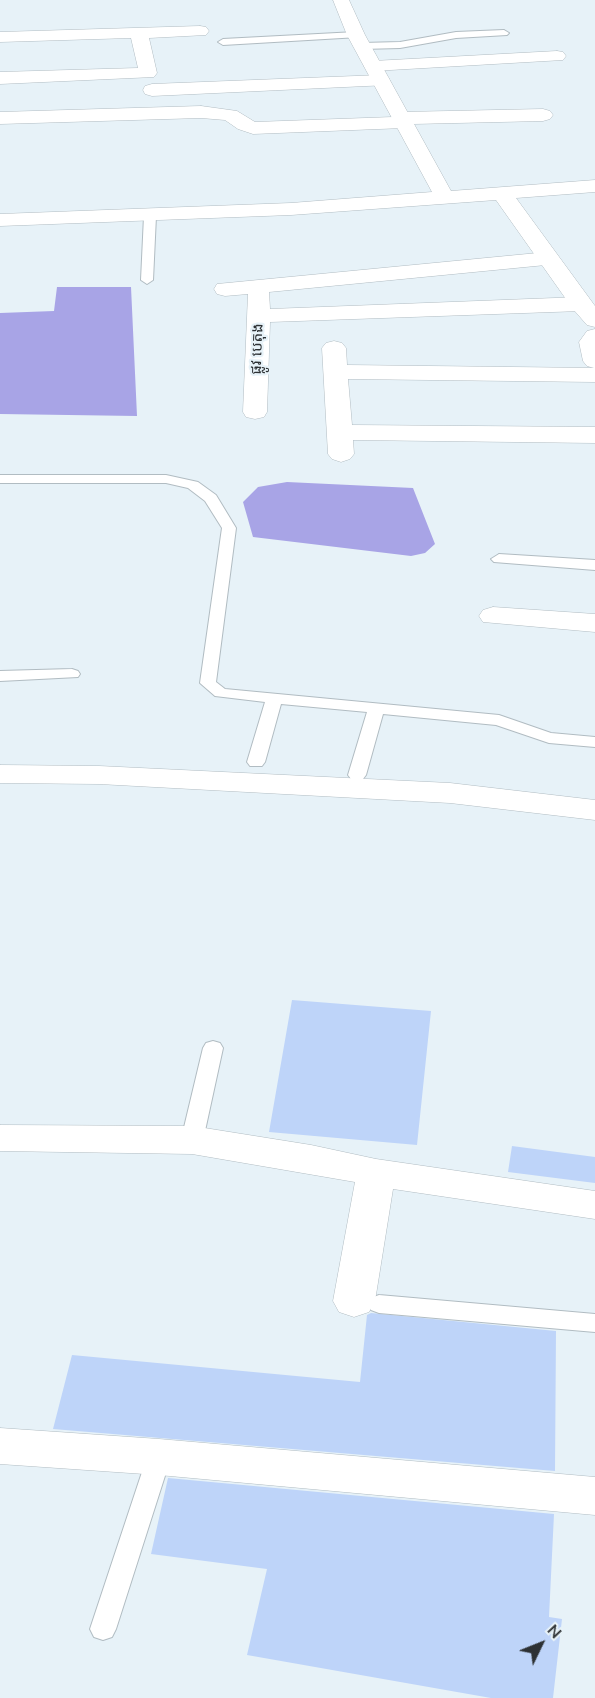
<!DOCTYPE html>
<html>
<head>
<meta charset="utf-8">
<style>
  body { margin:0 }
  #map { position:relative; width:595px; height:1698px; overflow:hidden; background:#e7f2f8; font-family:"Nunito Sans",sans-serif }
  canvas { display:block }
  .north { position:absolute; left:511px; top:1614px; width:60px; height:60px; -webkit-text-stroke:4px #e7f2f8; paint-order:stroke; rotate:47deg; font-size:16px; font-weight:700; line-height:24px; text-align:center; color:#2d3134 }
  .north::after { content:''; display:block; margin:auto; width:21px; height:27px; background:#2d3134; clip-path:polygon(50% 0,100% 100%,50% 72%,0 100%) }
</style>
</head>
<body>
<div id="map">
<canvas width="595" height="1698"></canvas>
<div class="north">N</div>
</div>
<script>
const ctx = document.querySelector('canvas').getContext('2d');
ctx.lineJoin = 'round';
function paint(path, color) {
  ctx.fillStyle = color;
  ctx.fill(path, 'evenodd');
}
function shape(rows) {
  const path = new Path2D();
  for (const r of rows) {
    path.moveTo(r[0], r[1]);
    for (let i = 2; i < r.length; i += 2) path.lineTo(r[i], r[i + 1]);
  }
  return path;
}
function stroke(path, color, width, dash) {
  ctx.strokeStyle = color;
  ctx.lineWidth = width;
  ctx.lineCap = dash ? 'butt' : 'round';
  ctx.setLineDash(dash || []);
  ctx.stroke(path);
}
function write(font, color, halo, rows, align = 'center') {
  ctx.font = font + ' "Nunito Sans","Noto Sans Khmer",sans-serif';
  ctx.lineWidth = 4.5;
  ctx.setLineDash([]);
  ctx.textBaseline = 'middle';
  ctx.strokeStyle = halo;
  ctx.fillStyle = color;
  for (const [text, x, y, turn = 0] of rows) {
    ctx.save();
    ctx.translate(x, y);
    ctx.rotate((+turn || 0) * Math.PI / 180);
    ctx.textAlign = isNaN(turn) ? turn : align;
    if (halo) ctx.strokeText(text, 0, 0);
    ctx.fillText(text, 0, 0);
    ctx.restore();
  }
}
const water = shape([
  [57,287,131,287,137,416,0,414,0,313,54,311],
  [287,482,413,488,435,544,425,553,411,556,253,537,243,502,258,487]
]);
const building = shape([
  [292,1000,431,1011,417,1145,269,1132],
  [512,1146,595,1157,595,1183,508,1172],
  [371,1313,556,1331,555,1471,53,1429,72,1355,360,1382,367,1315],
  [168,1478,554,1514,549,1617,562,1619,553,1698,491,1698,247,1655,267,1569,151,1554]
]);
const lane = shape([
  [504,30,509,33,507,35,456,38,400,48,362,49,357,46,362,43,400,42,456,32,504,30],
  [356,32,361,35,359,37,223,45,218,42,223,39,356,32],
  [150,213,156,216,153,280,147,284,141,280,144,216,150,213],
  [0,475,166,475,198,482,216,495,236,528,216,682,225,689,499,715,551,733,595,737,595,747,549,743,496,725,383,714,366,775,363,779,357,780,351,779,348,775,367,712,281,704,265,762,262,766,250,766,247,762,265,702,215,696,200,683,222,528,205,501,188,488,166,483,0,483,0,475],
  [499,554,595,560,595,570,494,562,491,559,499,554],
  [72,669,78,671,80,674,78,677,0,681,0,671,72,669],
  [213,1041,220,1043,223,1048,203,1140,199,1145,192,1147,185,1145,181,1140,203,1048,206,1043,213,1041],
  [379,1295,595,1314,595,1332,379,1313,371,1310,368,1304,371,1298,379,1295],
  [159,1447,168,1450,171,1457,116,1629,112,1637,103,1640,94,1637,90,1629,147,1457,150,1450,159,1447]
]);
const street = shape([
  [200,26,206,27,209,31,206,35,149,38,157,73,154,77,0,84,0,72,138,68,131,38,0,42,0,32,200,26],
  [557,51,563,52,566,56,563,60,373,71,367,70,364,66,367,62,373,61,557,51],
  [381,75,388,77,390,81,388,85,152,96,145,94,143,90,145,86,152,84,381,75],
  [201,106,237,111,255,122,393,117,402,112,543,109,550,111,553,115,550,119,543,121,413,124,404,128,253,134,238,129,225,120,201,118,0,124,0,112,201,106],
  [548,252,556,254,559,259,556,264,269,292,270,309,581,297,589,299,592,304,589,309,581,311,270,322,267,412,264,417,255,419,246,417,243,412,248,294,225,296,217,294,214,289,217,284,548,252],
  [595,329,595,382,348,379,352,425,595,427,595,443,353,440,354,454,350,459,341,462,332,459,328,454,322,348,326,343,334,341,342,343,346,348,347,365,594,368,587,366,583,361,579,342,587,331,595,329],
  [493,607,595,614,595,632,483,622,479,616,483,610,493,607],
  [0,765,99,766,450,783,595,800,595,820,450,803,99,784,0,783,0,765],
  [0,1125,192,1126,311,1145,376,1159,595,1191,595,1219,393,1189,375,1301,369,1312,354,1317,339,1312,333,1301,355,1182,192,1154,0,1151,0,1125],
  [0,1428,159,1439,595,1477,595,1515,159,1475,0,1464,0,1428]
]);
const secondary = shape([
  [333,0,349,0,365,35,451,191,595,180,595,192,516,198,595,306,595,327,587,325,573,309,496,200,291,215,0,226,0,214,291,203,432,192,347,35,333,0]
]);
const farStreetnames = [
  ["ផ្លូវ បេតុង",258,349,-88]
];
paint(water, '#a8a4e6');
paint(building, '#bed4f9');
stroke(lane, '#b1bcc2', 2);
stroke(street, '#b1bcc2', 1);
stroke(secondary, '#b1bcc2', 1);
paint(lane, '#fff');
paint(street, '#fff');
paint(secondary, '#fff');
write('15px', '#2d3134', '#e7f2f8', farStreetnames);
</script>
</body>
</html>
